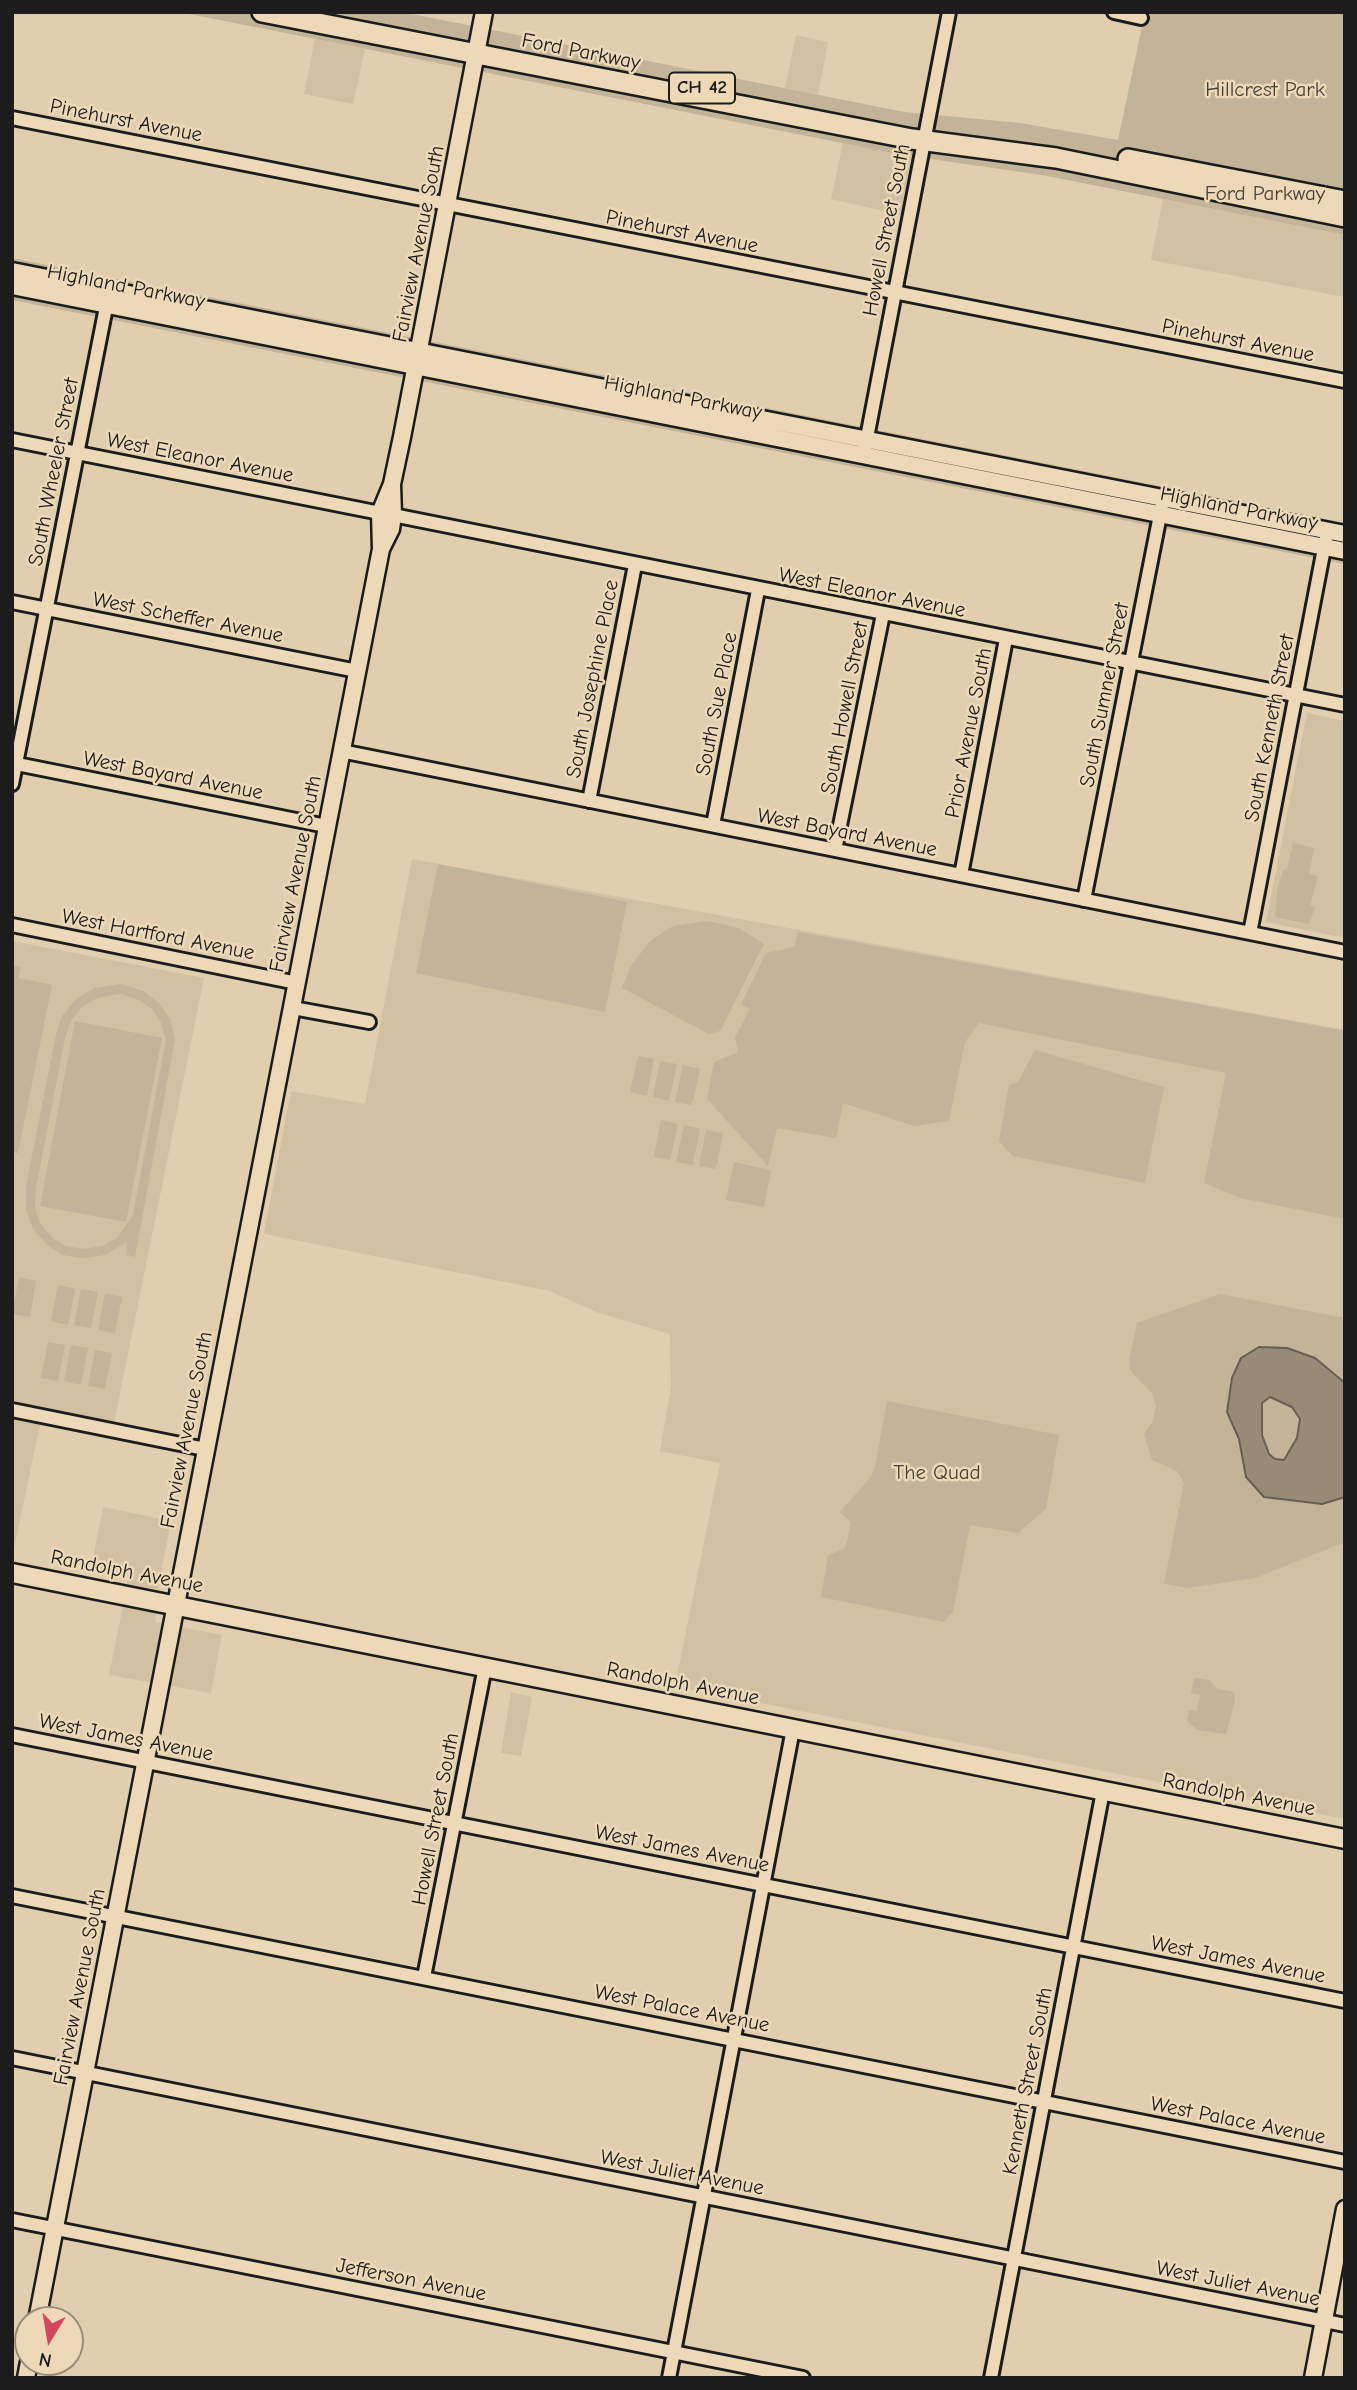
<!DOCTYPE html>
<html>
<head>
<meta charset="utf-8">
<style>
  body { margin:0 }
  #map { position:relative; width:1357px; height:2390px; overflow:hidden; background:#e0ceae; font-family:"Comic Neue",sans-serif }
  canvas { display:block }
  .frame { position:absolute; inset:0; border:14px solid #1c1c1c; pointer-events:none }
  .north { position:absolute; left:14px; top:2306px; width:70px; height:70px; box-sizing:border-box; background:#edd9b7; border:2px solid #998d79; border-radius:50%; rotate:191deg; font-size:19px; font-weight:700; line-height:28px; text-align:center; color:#1c1c1c }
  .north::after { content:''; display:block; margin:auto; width:24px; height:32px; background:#d1495b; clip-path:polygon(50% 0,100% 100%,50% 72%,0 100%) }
</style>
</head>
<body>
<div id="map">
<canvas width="1357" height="2390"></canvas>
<div class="frame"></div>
<div class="north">N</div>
</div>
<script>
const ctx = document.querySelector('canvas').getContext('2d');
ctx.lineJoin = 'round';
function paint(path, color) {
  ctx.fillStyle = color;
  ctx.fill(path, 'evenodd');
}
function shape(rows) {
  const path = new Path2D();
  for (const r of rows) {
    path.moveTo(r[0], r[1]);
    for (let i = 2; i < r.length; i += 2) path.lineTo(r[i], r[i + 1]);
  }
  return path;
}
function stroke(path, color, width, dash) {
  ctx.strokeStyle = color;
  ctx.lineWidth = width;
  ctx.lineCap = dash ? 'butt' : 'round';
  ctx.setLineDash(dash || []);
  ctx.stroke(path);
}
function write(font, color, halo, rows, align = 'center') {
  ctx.font = font + ' "Comic Neue",sans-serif';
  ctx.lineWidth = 5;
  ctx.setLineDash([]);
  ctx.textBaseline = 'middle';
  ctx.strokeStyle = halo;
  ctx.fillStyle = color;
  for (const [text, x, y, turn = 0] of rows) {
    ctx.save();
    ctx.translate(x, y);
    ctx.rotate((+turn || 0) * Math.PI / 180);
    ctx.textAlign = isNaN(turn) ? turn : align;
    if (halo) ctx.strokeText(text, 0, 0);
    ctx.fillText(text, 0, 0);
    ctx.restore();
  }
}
const built = shape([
  [796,35,828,42,818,95,785,88],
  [315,39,365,49,353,104,304,94],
  [843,143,922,158,910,217,831,199],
  [1163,199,1345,235,1345,297,1151,260],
  [1307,713,1345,721,1345,938,1266,922],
  [412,859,1345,1030,1345,1819,675,1686,720,1463,660,1451,671,1387,670,1334,596,1312,550,1291,264,1234,291,1091,365,1104],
  [12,941,204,978,114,1423,43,1410,13,1553],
  [103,1507,171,1521,159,1583,155,1622,222,1635,211,1693,109,1675,129,1577,91,1569],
  [511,1692,532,1697,521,1756,501,1753]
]);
const green = shape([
  [179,12,402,12,904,112,1020,123,1118,140,1145,12,1345,12,1345,235,1042,175,903,155],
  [12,258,1345,523,1345,564,12,300],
  [1293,843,1314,848,1309,874,1318,876,1310,906,1315,907,1309,924,1275,917,1278,885,1284,869,1287,870],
  [438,864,627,902,605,1012,416,973],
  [707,921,739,928,764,944,720,1031,709,1034,622,988,631,966,650,941,673,926],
  [798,932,1345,1031,1345,1219,1240,1198,1204,1183,1226,1073,979,1023,965,1042,949,1121,914,1126,843,1103,836,1138,777,1128,768,1166,707,1099,714,1062,738,1052,735,1037,750,1009,741,1004,766,953,794,947],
  [12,965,21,967,18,978,52,985,18,1153,12,1152],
  [121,984,143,991,159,1003,170,1019,175,1039,135,1257,126,1255,127,1242,105,1255,83,1258,63,1255,48,1246,33,1229,26,1209,26,1186,56,1035,62,1016,75,1000,94,988],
  [121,994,139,1000,152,1009,161,1023,166,1040,133,1215,118,1237,102,1246,83,1249,66,1246,54,1239,41,1225,35,1208,36,1188,65,1038,71,1021,82,1007,97,998],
  [75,1021,162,1038,126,1222,40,1206],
  [1035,1050,1164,1087,1145,1183,1013,1156,999,1141,1009,1085,1018,1082],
  [638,1056,654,1059,647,1096,630,1092],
  [660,1061,677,1064,669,1101,653,1097],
  [683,1065,700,1069,692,1105,675,1102],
  [661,1120,678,1124,670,1160,654,1157],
  [684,1125,700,1129,693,1165,676,1162],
  [706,1130,723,1133,716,1169,699,1166],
  [734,1162,771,1170,764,1207,726,1200],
  [19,1277,36,1281,30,1317,12,1314],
  [58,1285,75,1289,68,1325,51,1321],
  [81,1289,98,1292,91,1328,74,1325],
  [105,1293,122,1297,115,1333,98,1330],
  [1220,1294,1345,1318,1345,1542,1255,1578,1188,1588,1164,1584,1184,1483,1177,1471,1152,1460,1144,1434,1153,1421,1156,1406,1152,1393,1130,1370,1129,1360,1137,1323],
  [48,1342,65,1345,58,1381,41,1378],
  [71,1345,88,1348,81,1385,64,1381],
  [95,1350,112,1353,105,1389,88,1386],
  [887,1401,1059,1435,1046,1509,1018,1533,970,1525,953,1612,944,1622,821,1597,828,1556,846,1547,851,1522,840,1512,871,1477,875,1467],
  [1194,1678,1209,1680,1218,1689,1234,1692,1235,1701,1226,1734,1197,1730,1187,1721,1189,1710,1197,1711,1200,1695,1191,1693]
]);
const water = shape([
  [1259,1347,1287,1348,1315,1358,1345,1383,1345,1497,1322,1504,1264,1497,1246,1477,1239,1439,1227,1412,1232,1378,1241,1358,1259,1347],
  [1270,1397,1292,1407,1300,1419,1297,1438,1284,1460,1275,1459,1269,1454,1262,1435,1262,1403,1270,1397]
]);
const minor = shape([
  [1114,12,1141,18],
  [12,118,1345,381],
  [12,440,380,513],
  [865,448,949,12],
  [393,515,1345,705],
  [12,602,357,671],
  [341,751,1345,952],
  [12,763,326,826],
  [12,784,108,297],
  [589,801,635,565],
  [713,825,758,590],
  [835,850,883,614],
  [961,875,1006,639],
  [1084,900,1162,505],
  [12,925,297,983],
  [1250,933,1326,538],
  [293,1008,369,1022],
  [12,1410,205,1449],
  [12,1735,1345,2001],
  [12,1896,1345,2162],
  [424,1977,485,1667],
  [12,2058,1345,2325],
  [12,2220,803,2378],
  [669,2378,793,1729],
  [991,2378,1103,1791]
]);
const tertiary = shape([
  [12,271,1345,534],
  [12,286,1345,551],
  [381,549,380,513,392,484,402,437,484,12],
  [37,2320,381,549,391,529,393,515,392,484],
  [26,2378,29,2362],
  [1313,2378,1345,2209]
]);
const secondary = shape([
  [12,1573,1345,1839]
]);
const primary = shape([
  [262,12,912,139,1056,158,1345,217],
  [1128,159,1345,201]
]);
const shields = [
  [702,88,66]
];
const shieldNames = [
  ["CH 42",702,88]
];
const streetNames = [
  ["Ford Parkway",581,52,11],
  ["Pinehurst Avenue",126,121,11],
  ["Howell Street South",887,230,-79],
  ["Pinehurst Avenue",682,232,11],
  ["Fairview Avenue South",419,244,-79],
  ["Highland Parkway",126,287,11],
  ["Pinehurst Avenue",1238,341,11],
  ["Highland Parkway",683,398,11],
  ["West Eleanor Avenue",200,458,11],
  ["South Wheeler Street",54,472,-79],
  ["Highland Parkway",1239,509,11],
  ["West Eleanor Avenue",872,593,11],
  ["West Scheffer Avenue",188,618,11],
  ["South Josephine Place",593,679,-79],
  ["South Sumner Street",1105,695,-79],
  ["South Sue Place",717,704,-79],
  ["South Howell Street",845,708,-79],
  ["South Kenneth Street",1270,728,-79],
  ["Prior Avenue South",969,733,-79],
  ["West Bayard Avenue",173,776,11],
  ["West Bayard Avenue",847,833,11],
  ["Fairview Avenue South",296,874,-79],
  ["West Hartford Avenue",158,935,11],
  ["Fairview Avenue South",187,1430,-79],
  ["Randolph Avenue",127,1572,11],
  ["Randolph Avenue",683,1684,11],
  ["West James Avenue",126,1738,11],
  ["Randolph Avenue",1239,1795,11],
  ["Howell Street South",436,1819,-79],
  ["West James Avenue",682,1849,11],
  ["West James Avenue",1238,1960,11],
  ["Fairview Avenue South",80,1987,-79],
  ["West Palace Avenue",682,2009,11],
  ["Kenneth Street South",1028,2081,-79],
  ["West Palace Avenue",1238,2121,11],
  ["West Juliet Avenue",682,2173,11],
  ["Jefferson Avenue",411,2280,11],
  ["West Juliet Avenue",1238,2284,11]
];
const parkNames = [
  ["Hillcrest Park",1265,90],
  ["Ford Parkway",1265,194],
  ["The Quad",937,1473]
];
paint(built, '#d1c0a2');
paint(green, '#c3b398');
paint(water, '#978b77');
stroke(water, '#665f53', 2);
stroke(minor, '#1c1c1c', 18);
stroke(tertiary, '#1c1c1c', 21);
stroke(secondary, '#1c1c1c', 23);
stroke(primary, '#1c1c1c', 24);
stroke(minor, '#edd9b7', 12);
stroke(tertiary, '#edd9b7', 16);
stroke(secondary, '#edd9b7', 18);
stroke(primary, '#edd9b7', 19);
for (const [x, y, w] of shields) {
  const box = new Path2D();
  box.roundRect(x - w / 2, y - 15.5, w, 31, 5);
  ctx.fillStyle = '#edd9b7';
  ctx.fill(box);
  stroke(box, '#1c1c1c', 2);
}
write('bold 19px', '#1c1c1c', null, shieldNames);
write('21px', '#1c1c1c', '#edd9b7', streetNames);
write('21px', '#46423b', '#edd9b7', parkNames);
</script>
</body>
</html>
